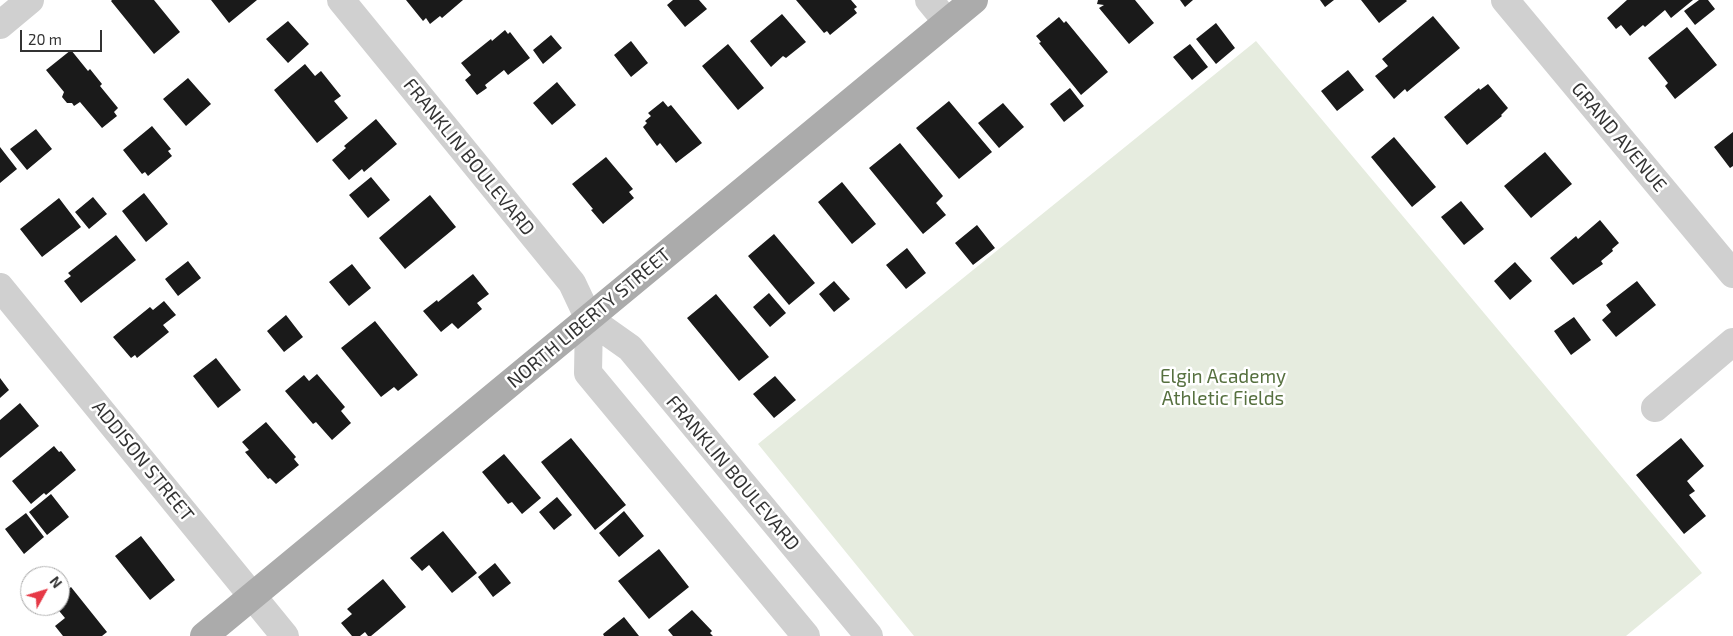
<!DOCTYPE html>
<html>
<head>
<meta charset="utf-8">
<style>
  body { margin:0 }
  #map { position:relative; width:1733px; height:636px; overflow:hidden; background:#fff; font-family:"Exo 2",sans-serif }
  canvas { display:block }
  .north { position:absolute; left:20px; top:566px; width:50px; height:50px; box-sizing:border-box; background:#fff; border:1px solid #adadad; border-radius:50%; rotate:51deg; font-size:14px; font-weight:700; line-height:20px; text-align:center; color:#333 }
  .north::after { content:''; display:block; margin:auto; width:18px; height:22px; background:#e63946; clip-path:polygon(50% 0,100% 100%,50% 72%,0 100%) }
  .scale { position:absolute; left:20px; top:30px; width:82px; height:22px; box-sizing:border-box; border:2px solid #333; border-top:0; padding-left:6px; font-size:15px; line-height:18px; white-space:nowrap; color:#333; -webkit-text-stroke:4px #fff; paint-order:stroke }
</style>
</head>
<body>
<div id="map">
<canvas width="1733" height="636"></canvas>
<div class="north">N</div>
<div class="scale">20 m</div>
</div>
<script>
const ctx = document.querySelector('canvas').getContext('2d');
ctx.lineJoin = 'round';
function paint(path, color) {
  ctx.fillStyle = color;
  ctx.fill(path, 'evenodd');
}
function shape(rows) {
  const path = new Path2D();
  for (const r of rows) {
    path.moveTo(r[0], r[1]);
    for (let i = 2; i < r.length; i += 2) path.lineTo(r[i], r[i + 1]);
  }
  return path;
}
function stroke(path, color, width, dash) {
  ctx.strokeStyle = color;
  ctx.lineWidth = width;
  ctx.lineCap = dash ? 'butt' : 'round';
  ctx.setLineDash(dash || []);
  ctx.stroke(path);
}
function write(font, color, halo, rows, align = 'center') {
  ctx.font = font + ' "Exo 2",sans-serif';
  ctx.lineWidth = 5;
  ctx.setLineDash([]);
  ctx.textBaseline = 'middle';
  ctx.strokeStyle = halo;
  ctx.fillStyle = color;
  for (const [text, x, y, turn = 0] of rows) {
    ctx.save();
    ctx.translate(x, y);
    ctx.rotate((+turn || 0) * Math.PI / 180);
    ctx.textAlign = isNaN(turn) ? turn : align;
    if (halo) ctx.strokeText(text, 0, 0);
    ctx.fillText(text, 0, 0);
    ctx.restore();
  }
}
const green = shape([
  [1256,41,1702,573,1626,636,914,636,758,444]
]);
const building = shape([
  [112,0,154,0,180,32,154,54,111,1],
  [211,0,257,0,229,23],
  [406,0,463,0,442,18,440,16,430,24,426,18,423,21],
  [673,0,699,0,707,9,685,27,667,5],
  [796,0,851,0,857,7,854,9,857,13,830,35,827,31,824,33],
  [1098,0,1135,0,1154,23,1129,44,1099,8,1104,5,1097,4],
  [1180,0,1193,0,1185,7],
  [1320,0,1334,0,1325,7],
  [1361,0,1406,0,1407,1,1379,23],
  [1627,0,1693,0,1671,18,1665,10,1645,27,1643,25,1630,36,1621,25,1616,29,1607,18],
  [1699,0,1708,0,1715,9,1695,25,1684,11],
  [782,14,806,42,786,58,783,56,771,67,750,41],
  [1433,16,1460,48,1407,92,1405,89,1394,99,1375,76,1388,66,1382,59],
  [1059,17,1064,23,1066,21,1108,72,1081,95,1039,43,1041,42,1036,36],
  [288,21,309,44,288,63,266,39],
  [1216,23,1235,48,1216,64,1196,39],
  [1687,27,1717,65,1675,99,1665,86,1668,83,1648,58],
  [505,30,508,34,510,32,530,58,508,75,504,70,485,85,487,88,477,95,465,80,471,75,461,63,491,39,492,41],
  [551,35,562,48,543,64,533,50],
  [631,41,648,63,631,77,614,55],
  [728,44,764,88,738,110,702,66],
  [1190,44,1208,67,1192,80,1173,57],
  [71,50,88,71,90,69,102,84,100,86,118,108,114,112,117,116,102,128,80,102,74,106,72,103,67,103,62,97,64,92,46,70],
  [305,64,315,76,321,71,341,96,334,101,348,118,317,143,274,90],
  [1348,70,1364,90,1337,111,1321,91],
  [188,78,211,104,186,126,163,99],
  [557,82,576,105,552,125,533,103],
  [1488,84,1508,108,1501,115,1502,116,1467,145,1444,117,1479,88,1480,90],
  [1070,88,1084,106,1064,122,1050,104],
  [663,101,668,107,671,105,702,143,676,163,660,143,657,146,643,127,647,123,645,121,651,116,648,113],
  [949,101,992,152,959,179,916,128],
  [1003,103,1024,127,999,148,978,123],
  [376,119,397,144,364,172,362,169,349,180,332,160,346,148,344,146],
  [152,126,171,149,168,151,172,156,148,176,145,172,142,174,123,150],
  [36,129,52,149,27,170,10,149],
  [1733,132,1733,166,1730,168,1714,147],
  [1394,137,1436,187,1412,207,1371,157],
  [900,143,943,196,936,203,946,215,923,234,869,168],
  [0,147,17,169,0,183],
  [1545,152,1572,184,1531,218,1504,186],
  [606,157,633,189,629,192,634,198,603,224,591,210,593,209,572,184],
  [371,177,390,200,368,218,349,195],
  [842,182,876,224,852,244,818,202],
  [144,193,168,224,146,242,122,211],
  [430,195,456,227,405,269,379,238],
  [93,197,107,214,89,229,75,212],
  [59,198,81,227,42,257,20,229],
  [1461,201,1484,229,1464,245,1441,217],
  [1600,220,1619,243,1612,249,1613,251,1601,261,1603,264,1573,285,1550,258,1576,236,1578,239],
  [977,225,995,248,973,265,955,243],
  [774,234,815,283,789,305,748,256],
  [116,235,136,260,81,303,64,281,71,276,68,273],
  [907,248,926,273,906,289,886,265],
  [188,261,201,278,178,296,165,279],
  [1515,262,1532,281,1510,300,1494,281],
  [352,264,371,288,349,306,329,282],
  [473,274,489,294,477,303,482,309,458,329,452,323,441,332,423,311,437,300,438,302],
  [834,281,850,299,834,312,819,294],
  [1637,281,1656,305,1616,337,1602,320,1611,312,1606,305],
  [769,293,786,313,770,327,753,307],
  [716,294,769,357,739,381,687,318],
  [164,301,176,315,163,325,169,332,137,358,135,355,131,358,113,337,150,307,153,310],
  [286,315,303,337,284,352,267,331],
  [1574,317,1591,340,1571,355,1554,331],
  [375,321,418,375,398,391,394,387,381,397,341,348],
  [216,358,241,390,218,408,193,376],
  [317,374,345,407,341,411,351,423,332,440,316,422,313,424,285,391,304,375,309,381],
  [775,376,796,400,774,418,753,394],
  [0,378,9,390,0,398],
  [20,403,39,426,0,458,0,420],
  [266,422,296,457,294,459,299,465,276,484,270,478,268,479,245,452,249,450,242,442],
  [571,438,626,505,595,530,541,462],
  [1681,438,1704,466,1687,481,1695,491,1689,495,1706,516,1684,534,1636,475],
  [54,446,59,452,61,451,76,470,46,495,44,493,31,504,12,481],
  [504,454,541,498,522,514,512,502,508,504,482,472],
  [51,494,69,517,47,535,29,512],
  [557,497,572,515,554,530,539,512],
  [624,511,644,536,619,557,599,533],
  [26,513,44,537,24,554,5,529],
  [443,531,477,573,452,593,429,565,422,571,410,558],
  [141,536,175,580,150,600,115,556],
  [659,549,689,587,649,619,618,581],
  [495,563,511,583,493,597,478,577],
  [383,579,406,607,371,636,368,636,365,632,360,636,352,636,341,623,352,614,347,609],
  [71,587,107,632,102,636,63,636,55,626,65,618,55,606,60,606,60,596],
  [692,610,712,631,710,633,713,636,673,636,668,630],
  [624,617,639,636,604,636,603,634]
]);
const minor = shape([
  [341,0,572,283,589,319,588,373,806,636],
  [929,0,947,22],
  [1505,0,1733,274],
  [0,25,30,0],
  [0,287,285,636],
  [589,319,630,348,869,636],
  [1655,408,1733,342]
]);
const major = shape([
  [204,636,974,0]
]);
const streetNames = [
  ["GRAND AVENUE",1619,137,50],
  ["FRANKLIN BOULEVARD",469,157,51],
  ["NORTH LIBERTY STREET",589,318,-40],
  ["ADDISON STREET",143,461,51],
  ["FRANKLIN BOULEVARD",733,473,50]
];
const parkNames = [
  ["Elgin Academy",1223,377],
  ["Athletic Fields",1223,399]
];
paint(green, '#e6ecdf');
paint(building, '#1a1a1a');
stroke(minor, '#d0d0d0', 28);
stroke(major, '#ababab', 28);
write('19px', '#333', '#fff', streetNames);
write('19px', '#56703f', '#fff', parkNames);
</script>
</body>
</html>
